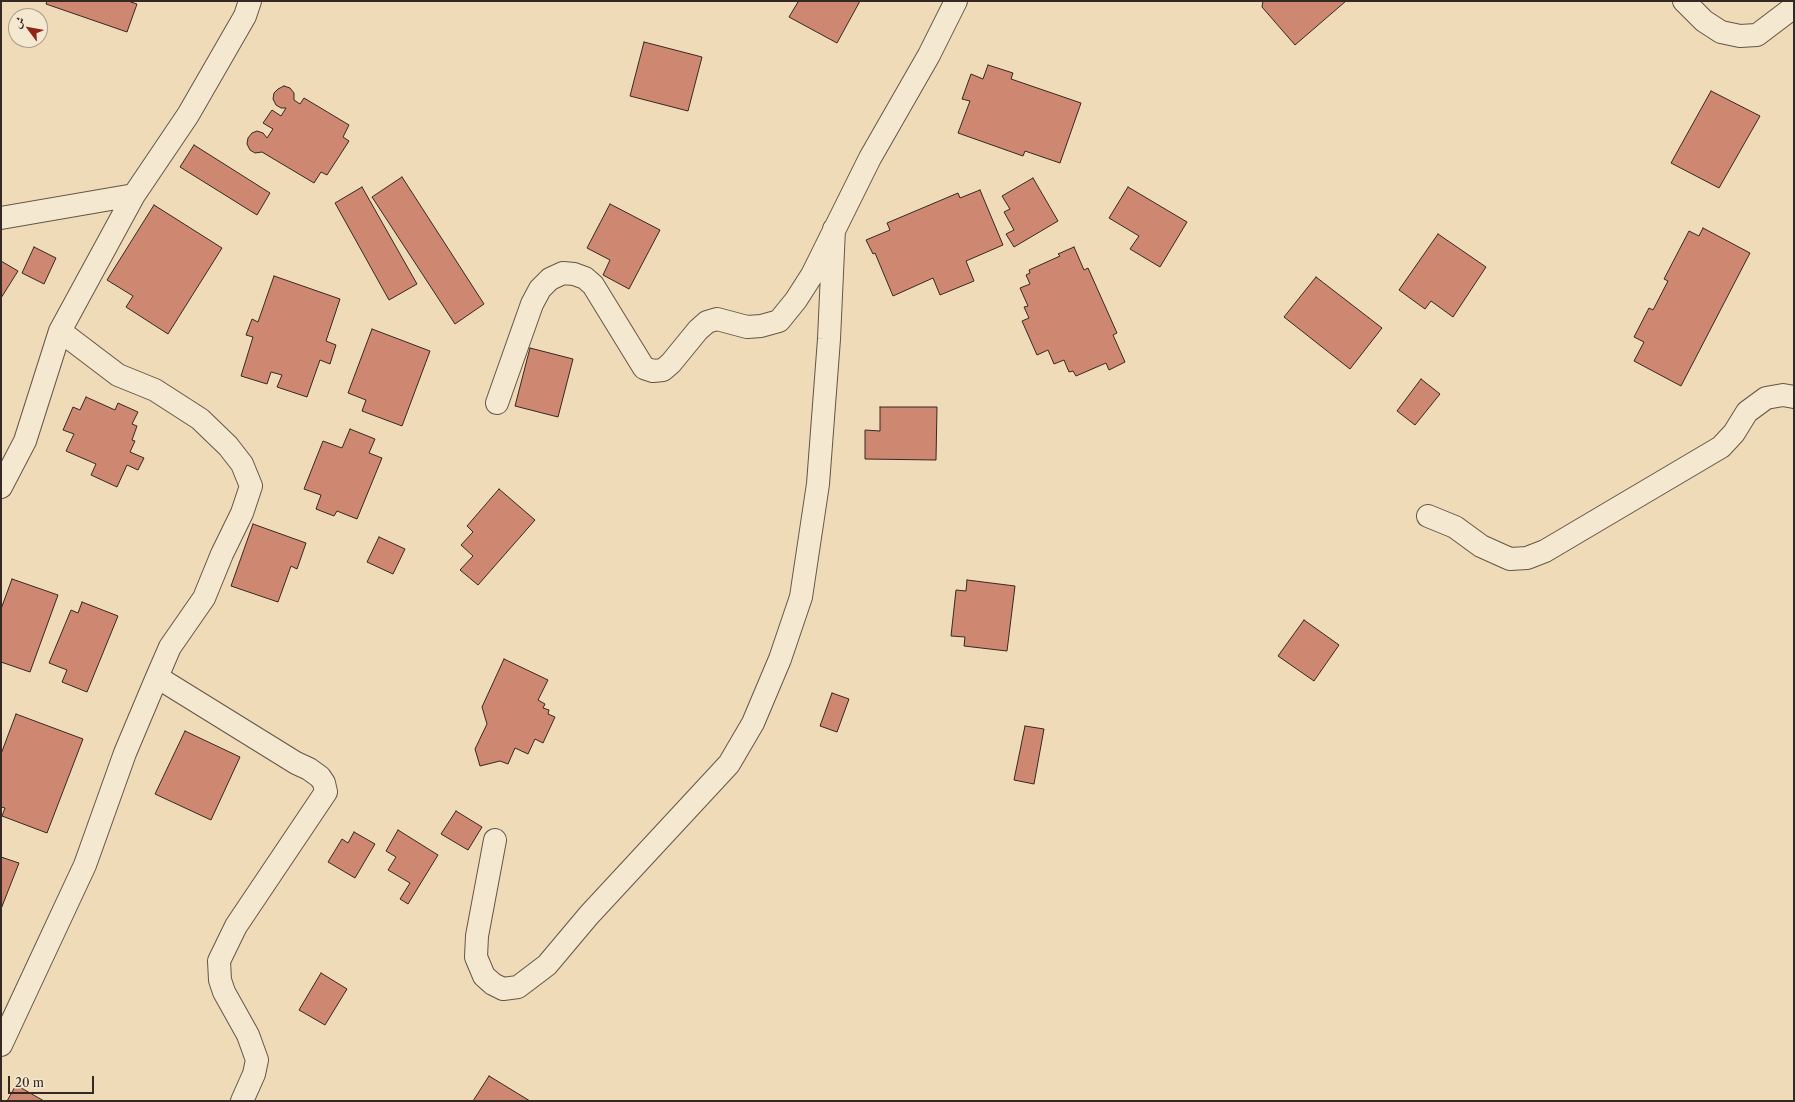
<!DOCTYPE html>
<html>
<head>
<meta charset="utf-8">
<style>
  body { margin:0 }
  #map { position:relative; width:1795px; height:1102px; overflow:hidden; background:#efdbb7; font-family:"Libre Caslon Text",Amiri,serif }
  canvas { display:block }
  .frame { position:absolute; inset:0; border:2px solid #362823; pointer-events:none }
  .north { position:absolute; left:8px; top:8px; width:40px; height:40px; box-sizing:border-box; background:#f5e8d0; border:1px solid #a99b8b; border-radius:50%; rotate:302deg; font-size:11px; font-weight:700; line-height:16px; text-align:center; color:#362823 }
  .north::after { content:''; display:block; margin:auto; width:14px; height:18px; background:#8f2418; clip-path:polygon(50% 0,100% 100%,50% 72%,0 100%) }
  .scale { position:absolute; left:8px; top:1076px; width:86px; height:18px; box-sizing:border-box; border:2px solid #362823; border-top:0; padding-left:5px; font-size:12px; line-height:14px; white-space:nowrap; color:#362823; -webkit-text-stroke:3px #f5e8d0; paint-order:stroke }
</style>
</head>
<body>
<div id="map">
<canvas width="1795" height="1102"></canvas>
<div class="frame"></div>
<div class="north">ش</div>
<div class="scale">20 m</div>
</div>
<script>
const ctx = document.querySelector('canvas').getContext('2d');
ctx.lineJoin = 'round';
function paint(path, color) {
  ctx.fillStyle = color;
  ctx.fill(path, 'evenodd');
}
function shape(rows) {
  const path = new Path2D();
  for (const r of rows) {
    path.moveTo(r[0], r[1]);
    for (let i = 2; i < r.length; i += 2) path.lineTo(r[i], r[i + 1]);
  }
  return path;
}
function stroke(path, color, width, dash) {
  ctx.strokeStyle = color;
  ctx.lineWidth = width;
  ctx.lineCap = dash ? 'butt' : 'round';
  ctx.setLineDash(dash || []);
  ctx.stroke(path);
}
const building = shape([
  [47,1,128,1,137,4,127,32,46,4,47,1],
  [796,1,860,1,837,43,789,17,798,2,796,1],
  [1263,1,1346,1,1295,45,1262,7,1263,1],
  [644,42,702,57,688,111,630,96,644,42],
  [988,65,1013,73,1011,79,1081,103,1060,163,1025,151,1023,156,958,133,970,101,962,99,971,74,983,79,988,65],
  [284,86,290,88,294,93,294,100,300,104,304,98,349,125,343,137,349,141,327,175,321,172,314,183,262,152,255,153,250,150,247,144,248,138,252,133,257,131,263,133,267,138,273,129,263,123,272,110,281,116,286,108,281,108,276,105,273,99,274,93,278,89,284,86],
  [1711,91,1760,116,1719,188,1671,163,1711,91],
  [194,145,270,193,257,215,180,167,194,145],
  [402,177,484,304,455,324,372,197,402,177],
  [1033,178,1058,221,1014,247,1006,234,1014,230,1004,212,1010,209,1002,196,1033,178],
  [362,187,417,284,389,300,335,203,362,187],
  [1128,187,1187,222,1160,267,1130,249,1139,236,1109,218,1128,187],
  [980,190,1003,245,966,261,974,281,940,295,933,278,893,296,875,253,873,254,866,240,890,230,887,223,958,193,960,198,980,190],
  [610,204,660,230,629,289,603,275,610,260,587,248,610,204],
  [154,205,222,248,168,334,126,307,133,296,107,280,154,205],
  [1703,228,1750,253,1681,386,1634,361,1644,342,1634,337,1649,308,1653,310,1668,281,1664,279,1689,231,1699,236,1703,228],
  [1438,234,1486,267,1453,317,1431,301,1425,309,1399,290,1438,234],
  [34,247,56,258,44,284,22,273,34,247],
  [1074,247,1084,270,1088,268,1117,333,1113,335,1125,362,1109,370,1106,363,1076,376,1073,371,1069,372,1064,360,1054,364,1048,350,1037,355,1022,321,1029,318,1024,307,1028,306,1020,288,1030,284,1026,275,1030,273,1029,270,1060,256,1058,254,1074,247],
  [1,261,18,271,1,298,1,261],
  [274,276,340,299,326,341,336,345,330,364,320,360,307,397,277,387,282,375,271,372,267,384,241,376,253,337,246,335,252,319,258,322,274,276],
  [1316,277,1382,328,1350,369,1284,317,1316,277],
  [372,329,430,351,402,426,362,411,366,400,348,393,372,329],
  [530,348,573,359,558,417,515,406,530,348],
  [1421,379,1440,394,1415,425,1397,411,1421,379],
  [86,397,115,410,118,403,138,412,132,424,137,426,132,440,135,441,130,452,144,458,138,470,127,465,117,487,91,475,96,464,66,451,74,434,63,430,73,407,80,410,86,397],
  [880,407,937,407,936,460,865,459,865,430,880,431,880,407],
  [350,429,375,439,369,453,382,458,357,519,337,511,334,516,316,509,321,495,304,489,323,441,342,448,350,429],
  [499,489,535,520,478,585,460,570,473,556,461,545,473,532,467,526,499,489],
  [253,524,306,543,297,569,291,566,278,602,231,586,253,524],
  [379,537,405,549,393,574,367,562,379,537],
  [12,579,58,595,30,672,1,662,1,609,12,579],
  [967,580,1015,586,1007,651,964,646,965,637,951,636,956,590,966,591,967,580],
  [82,602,118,616,87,692,62,682,67,670,49,663,71,610,78,613,82,602],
  [1304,620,1339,645,1314,681,1278,656,1304,620],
  [504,659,548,680,538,700,545,704,543,708,549,710,548,714,555,717,543,743,535,739,528,754,515,748,508,764,500,761,480,766,475,749,487,724,482,707,504,659],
  [832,693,849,699,837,732,820,726,832,693],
  [16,714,83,739,47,833,2,816,5,808,1,807,1,754,16,714],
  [1025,726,1044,729,1034,784,1014,780,1025,726],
  [185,731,240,757,211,820,155,794,185,731],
  [456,811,482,827,468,850,441,834,456,811],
  [398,830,438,855,408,904,400,899,410,883,388,870,396,857,386,851,398,830],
  [354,832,375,844,355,878,328,862,342,839,348,843,354,832],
  [1,857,19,863,1,909,1,857],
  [321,973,347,989,325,1025,299,1010,321,973],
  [489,1076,530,1101,473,1101,489,1076],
  [16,1085,44,1101,7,1101,16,1085]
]);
const minor = shape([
  [1684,1,1704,21,1721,32,1740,36,1757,35,1794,7],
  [1,218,134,195],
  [497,403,532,304,540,289,550,279,563,273,574,274,585,278,593,285,644,368,653,371,663,370,671,363,698,330,707,322,717,319,747,327,761,326,779,321,796,300,812,275,870,158,929,55,956,1],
  [1,487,25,441,60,331,134,195,188,115,245,16,250,1],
  [1428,516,1455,527,1481,546,1510,559,1527,558,1545,551,1721,447,1734,433,1747,412,1766,398,1783,395,1794,397],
  [157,677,296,763,309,769,320,777,324,783,326,792,236,926,219,961,220,980,224,992,248,1035,257,1060,254,1074,242,1101],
  [495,840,477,936,476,957,484,976,493,984,503,989,518,987,547,965,589,915,729,764,753,723,780,659,801,597,818,484,829,339,834,229],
  [1,1045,85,865,125,753,157,677,170,647,204,598,222,554,242,513,251,486,242,464,228,446,200,419,155,390,118,375,60,331]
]);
paint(building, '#ce8770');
stroke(building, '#362823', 1);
stroke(minor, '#645548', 24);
stroke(minor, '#f5e8d0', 22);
</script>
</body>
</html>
